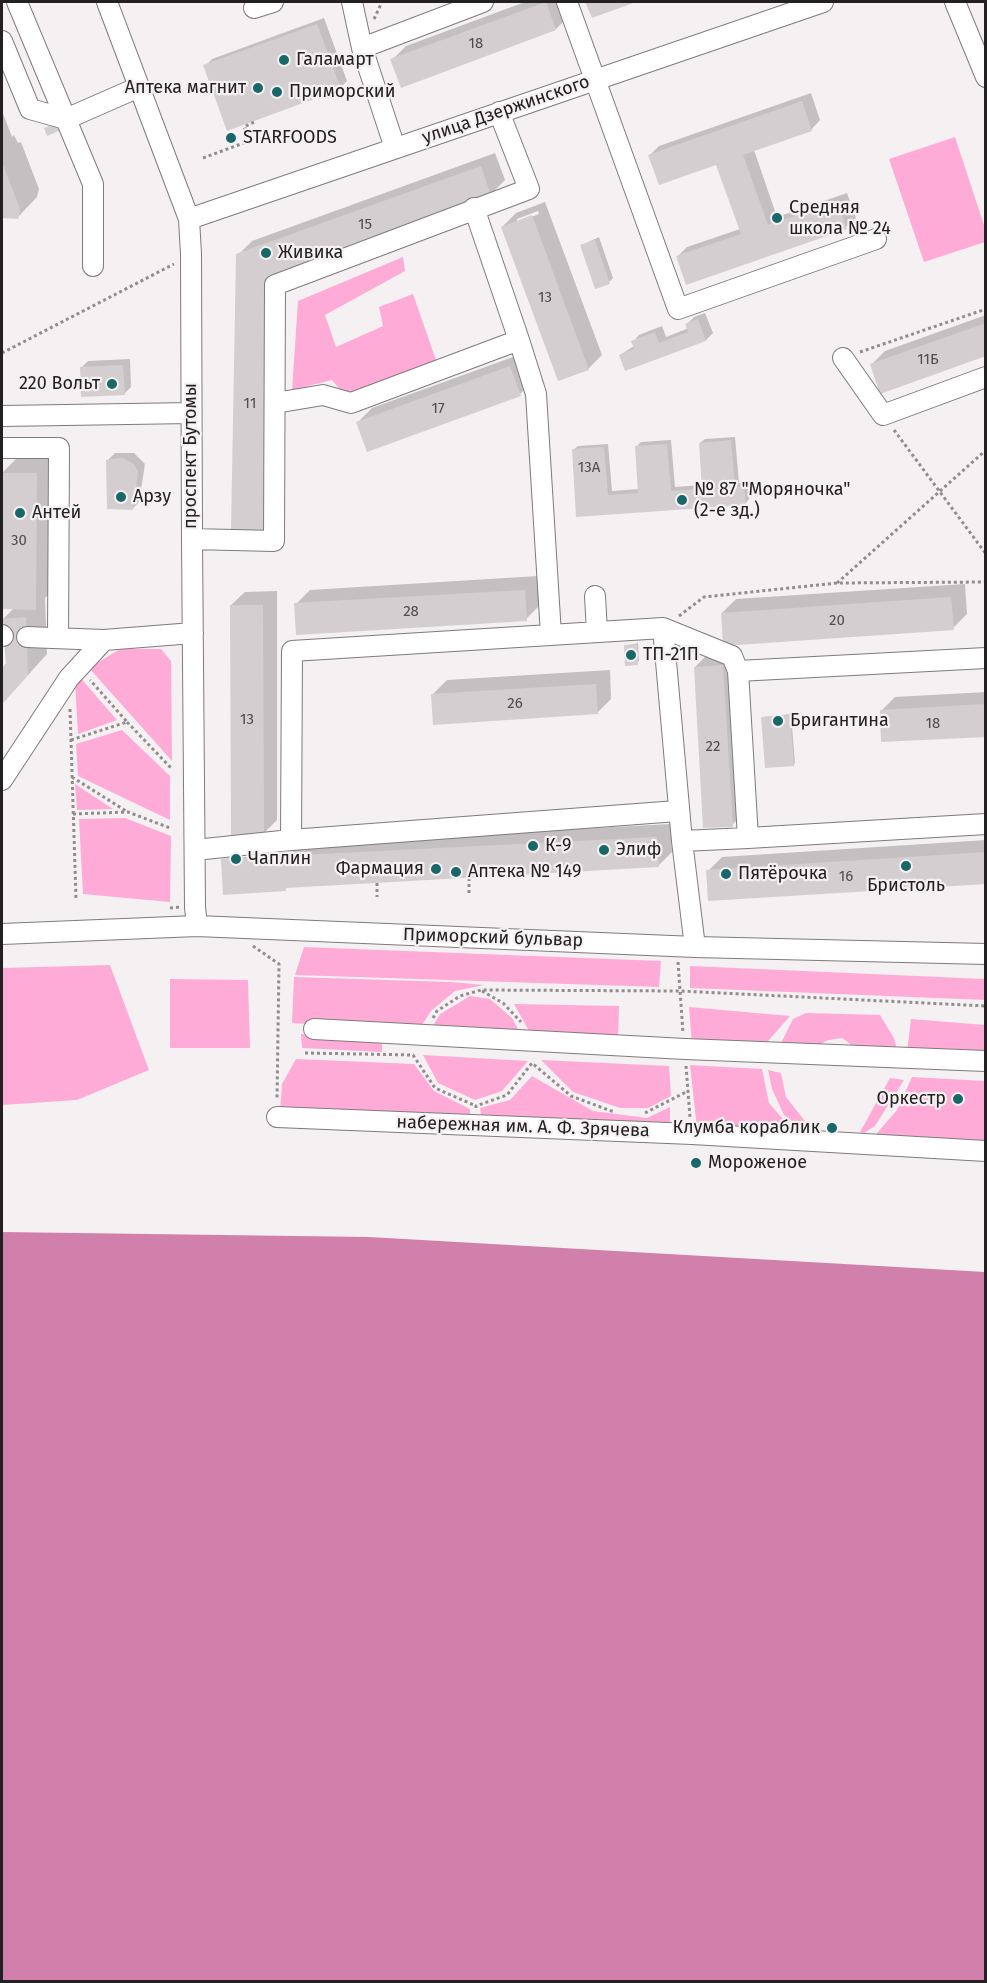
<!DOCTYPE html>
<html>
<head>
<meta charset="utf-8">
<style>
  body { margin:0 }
  #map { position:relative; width:987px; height:1983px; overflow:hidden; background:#f5f0f2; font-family:"Fira Sans",sans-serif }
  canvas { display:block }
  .frame { position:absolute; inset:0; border:3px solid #222021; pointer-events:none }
</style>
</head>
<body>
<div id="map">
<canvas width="987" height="1983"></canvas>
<div class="frame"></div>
</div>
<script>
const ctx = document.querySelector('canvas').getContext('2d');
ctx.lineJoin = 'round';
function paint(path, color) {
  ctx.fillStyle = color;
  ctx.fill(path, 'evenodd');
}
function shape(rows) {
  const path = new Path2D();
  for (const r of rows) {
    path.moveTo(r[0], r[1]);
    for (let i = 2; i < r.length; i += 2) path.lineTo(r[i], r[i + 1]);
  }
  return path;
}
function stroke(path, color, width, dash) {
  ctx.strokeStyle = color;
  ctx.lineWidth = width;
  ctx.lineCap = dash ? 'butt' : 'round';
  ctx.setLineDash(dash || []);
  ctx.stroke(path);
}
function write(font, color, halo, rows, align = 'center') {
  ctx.font = font + ' "Fira Sans",sans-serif';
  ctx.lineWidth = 4.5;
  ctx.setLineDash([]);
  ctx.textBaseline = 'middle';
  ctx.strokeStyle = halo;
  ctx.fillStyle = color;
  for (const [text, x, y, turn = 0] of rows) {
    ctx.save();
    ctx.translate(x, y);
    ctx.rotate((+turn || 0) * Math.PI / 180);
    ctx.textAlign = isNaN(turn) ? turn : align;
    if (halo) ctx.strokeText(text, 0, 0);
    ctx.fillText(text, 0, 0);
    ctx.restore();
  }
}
const green = shape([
  [955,137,985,228,985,242,924,262,889,159],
  [403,257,405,271,325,315,336,347,383,326,379,307,413,294,437,363,351,403,332,380,292,390,298,301],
  [120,649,161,649,171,661,172,761,89,668],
  [78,675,117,720,78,734,75,682],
  [122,730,170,776,170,820,78,776,76,744],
  [75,784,113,809,77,810],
  [125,818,171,836,170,902,83,894,79,819],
  [304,947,661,961,659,987,295,975],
  [110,965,149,1070,77,1100,2,1105,2,968],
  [690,966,985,979,985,1000,690,988],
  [294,977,451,982,484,985,455,991,431,1011,419,1030,292,1023],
  [170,979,248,980,250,1048,170,1048],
  [470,996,490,999,512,1018,522,1036,430,1031,440,1014],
  [514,1004,619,1006,618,1040,533,1038],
  [689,1007,790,1016,763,1047,692,1044],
  [806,1013,880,1015,894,1038,898,1054,861,1052,842,1038,828,1040,809,1051,778,1049,793,1019],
  [911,1019,985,1025,985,1055,907,1052],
  [301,1034,382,1040,382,1052,302,1048],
  [423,1055,528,1061,502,1091,475,1100,438,1083],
  [296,1059,414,1064,434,1091,470,1109,470,1120,280,1112,282,1084],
  [541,1060,669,1066,671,1096,648,1108,620,1108,573,1092],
  [690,1065,762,1069,769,1103,797,1135,697,1129],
  [768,1070,781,1073,786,1097,808,1125,807,1133,784,1115,772,1089],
  [532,1076,593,1111,647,1118,670,1107,670,1136,482,1119,480,1108,510,1100],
  [912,1077,985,1081,985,1148,871,1140,897,1110],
  [890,1078,904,1080,875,1126,864,1133,860,1132]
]);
const water = shape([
  [2,1232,369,1237,985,1272,985,1981,2,1981]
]);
const shadow = shape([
  [525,2,564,2,570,15,556,29,392,60,406,46],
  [587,2,632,2,593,16],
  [324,18,347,81,340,88,205,66,212,59],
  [811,93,820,120,811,130,754,150,777,217,847,193,856,218,846,227,687,283,677,257,687,247,740,229,717,163,650,155,659,146],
  [2,111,12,137,14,135,18,143,21,142,39,189,37,197,18,217,2,216],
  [495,153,505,180,491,194,281,271,280,516,238,255,252,241],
  [545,202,602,355,588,369,502,227,516,213],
  [538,211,539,214,517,222,517,219],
  [599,237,613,278,609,282,582,245],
  [705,313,713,333,706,340,626,369,620,355,634,346,633,342,639,335,662,326,666,337,689,328,687,324,694,317],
  [986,315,986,355,871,365,885,351],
  [524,353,534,380,520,394,358,422,372,408],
  [130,359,131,387,124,394,81,368,88,361],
  [735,437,739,483,748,483,749,499,745,504,578,516,573,450,578,446,608,444,612,491,639,489,636,447,641,442,671,440,675,487,703,485,700,443,705,439],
  [115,453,134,453,145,464,139,502,132,509,108,460],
  [21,454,56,454,55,588,45,598,47,654,2,704,2,670,7,663,3,619,14,608,2,608,2,473],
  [538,576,540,605,526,619,296,604,310,590],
  [965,584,967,614,953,628,722,613,736,599],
  [277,591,277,820,263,834,231,605,245,592],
  [638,643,639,661,637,663,625,646],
  [737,652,746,811,732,825,695,667,709,653],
  [610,670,611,699,597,713,433,694,447,680],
  [986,692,986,735,881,711,895,697],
  [791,714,795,763,793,765,763,717],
  [670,824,672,852,658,866,287,886,285,890,222,859,285,854,285,859,300,844],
  [986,840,986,882,708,871,722,857]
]);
const building = shape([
  [546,2,556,30,401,88,390,59],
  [585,2,636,2,592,18],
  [317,24,341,89,227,131,203,65],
  [802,101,812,131,743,155,768,225,837,201,847,229,686,285,676,256,741,234,716,165,659,185,648,155],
  [58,123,61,130,47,136,44,128],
  [2,162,20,209,18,219,2,218],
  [481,166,491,196,267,278,266,532,231,530,236,254],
  [532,215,589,370,558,381,501,227],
  [595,240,610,284,595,289,580,245],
  [698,319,706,341,625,371,619,355,634,349,631,341,655,332,659,343,688,332,685,324],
  [986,323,986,356,880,394,870,364],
  [123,365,125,395,81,397,80,367],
  [510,366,521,396,367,452,356,422],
  [731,440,735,487,744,486,746,505,576,517,572,449,604,447,608,495,638,493,635,446,667,444,671,491,702,489,699,443],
  [122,458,134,464,138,472,133,510,107,509,106,460],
  [2,473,37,473,36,610,2,609],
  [525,590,527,621,296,635,294,603],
  [951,597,954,630,723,646,721,613],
  [230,605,263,605,264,836,231,836],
  [26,617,28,675,2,704,2,668,6,663,2,619],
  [637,644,638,665,625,666,624,645],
  [723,665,733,827,703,828,694,667],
  [596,684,598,714,433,725,431,694],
  [986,704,986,737,881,742,880,710],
  [790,715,794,766,765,768,761,717],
  [657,837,659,867,286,888,286,891,223,895,221,859],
  [986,852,986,884,708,901,706,870]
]);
const path = shape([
  [374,19,382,2],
  [203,158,249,141,244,127,256,121],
  [860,352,986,309],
  [2,353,174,264],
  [894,430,986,554],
  [837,583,986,450],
  [679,616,704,597,837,583,986,582],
  [70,709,76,899],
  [127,722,172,769],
  [71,740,127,722,90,680],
  [72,777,126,811],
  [73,814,128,812,170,828],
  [469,878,469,894],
  [377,883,377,897],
  [170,908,180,907],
  [253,946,279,964,277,1100],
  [678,962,683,1033],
  [482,991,503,1003,521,1022],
  [433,1018,437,1011,460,996,481,990,680,991,986,1006],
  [305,1053,413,1055,435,1088,476,1106],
  [686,1066,690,1117],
  [476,1108,476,1106,507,1095,532,1063,571,1096,614,1112],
  [645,1113,688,1091]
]);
const minor = shape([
  [17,2,93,184,93,266],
  [107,2,189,219,191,254,192,539,195,907,197,926],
  [352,2,362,48,395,148],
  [567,2,678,309,876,239],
  [955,2,986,77],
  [254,8,273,2],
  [2,41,30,109,66,119,139,87],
  [362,48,483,2],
  [189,219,823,2],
  [519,340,536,394,551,635],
  [843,358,883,415,986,377],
  [275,403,323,395,351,403,519,340,474,208],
  [2,416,191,413],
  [2,448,59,448,58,638],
  [192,539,274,541,275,285,529,189,499,112],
  [595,596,597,632],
  [663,628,732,656,738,671,748,838,682,841,695,947],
  [2,635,3,636],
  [27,637,104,640,193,633],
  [738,671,986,658],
  [2,780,69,678,104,640],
  [748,838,986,824],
  [291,840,677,811],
  [195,850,291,840,292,651,663,628,682,841],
  [2,934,197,926,695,947,986,954],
  [314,1029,685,1049,986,1061],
  [277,1117,692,1134,986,1151]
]);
const markers = [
  [284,60,6,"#196769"],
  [258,88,6,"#196769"],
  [277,92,6,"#196769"],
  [231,138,6,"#196769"],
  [777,218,6,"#196769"],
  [266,253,6,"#196769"],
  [112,384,6,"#196769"],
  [121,497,6,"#196769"],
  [682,500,6,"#196769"],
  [20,513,6,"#196769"],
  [631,655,6,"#196769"],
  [778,721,6,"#196769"],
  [533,846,6,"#196769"],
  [604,850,6,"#196769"],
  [236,859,6,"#196769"],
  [906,866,6,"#196769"],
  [436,869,6,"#196769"],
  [456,872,6,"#196769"],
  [726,874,6,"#196769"],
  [958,1099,6,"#196769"],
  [832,1128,6,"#196769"],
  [696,1163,6,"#196769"]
];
const numberNames = [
  ["18",476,44],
  ["15",365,225],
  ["13",545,298],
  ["11Б",928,360],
  ["11",250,404],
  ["17",438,409],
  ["13А",589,468],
  ["30",19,541],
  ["28",411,612],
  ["20",837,621],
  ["26",515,704],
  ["13",247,720],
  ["18",933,724],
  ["22",713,747],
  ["16",846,877]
];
const poiNames = [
  ["Галамарт",296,60],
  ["Аптека магнит",246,88,"right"],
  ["Приморский",289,92],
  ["STARFOODS",243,138],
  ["Средняя",789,208],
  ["школа № 24",789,229],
  ["Живика",278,253],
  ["220 Вольт",100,384,"right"],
  ["№ 87 \"Моряночка\"",694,490],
  ["(2-е зд.)",694,511],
  ["Арзу",133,497],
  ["Антей",32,513],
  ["ТП-21П",643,655],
  ["Бригантина",790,721],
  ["К-9",545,846],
  ["Элиф",616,850],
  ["Чаплин",248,859],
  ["Фармация",424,869,"right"],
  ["Аптека № 149",468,872],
  ["Пятёрочка",738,874],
  ["Бристоль",906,886,"center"],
  ["Оркестр",946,1099,"right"],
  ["Клумба кораблик",820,1128,"right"],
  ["Мороженое",708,1163]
];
const streetNames = [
  ["улица Дзержинского",506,110,-19],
  ["проспект Бутомы",191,456,-90],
  ["Приморский бульвар",493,938,2],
  ["набережная им. А. Ф. Зрячева",523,1127,2]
];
paint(green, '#feacd7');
paint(water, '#d180ac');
paint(shadow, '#0003');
paint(building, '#d4ced1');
stroke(minor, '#7f7a7c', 22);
stroke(path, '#918d8f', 3, [3, 3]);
stroke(minor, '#fff', 20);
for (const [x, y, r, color] of markers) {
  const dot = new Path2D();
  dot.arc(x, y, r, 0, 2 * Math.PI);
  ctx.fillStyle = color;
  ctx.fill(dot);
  stroke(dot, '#f5f0f2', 2);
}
write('15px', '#4e4c4d', null, numberNames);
write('18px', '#222021', '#f5f0f2', poiNames, 'left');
write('18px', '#222021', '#f5f0f2', streetNames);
</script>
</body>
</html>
